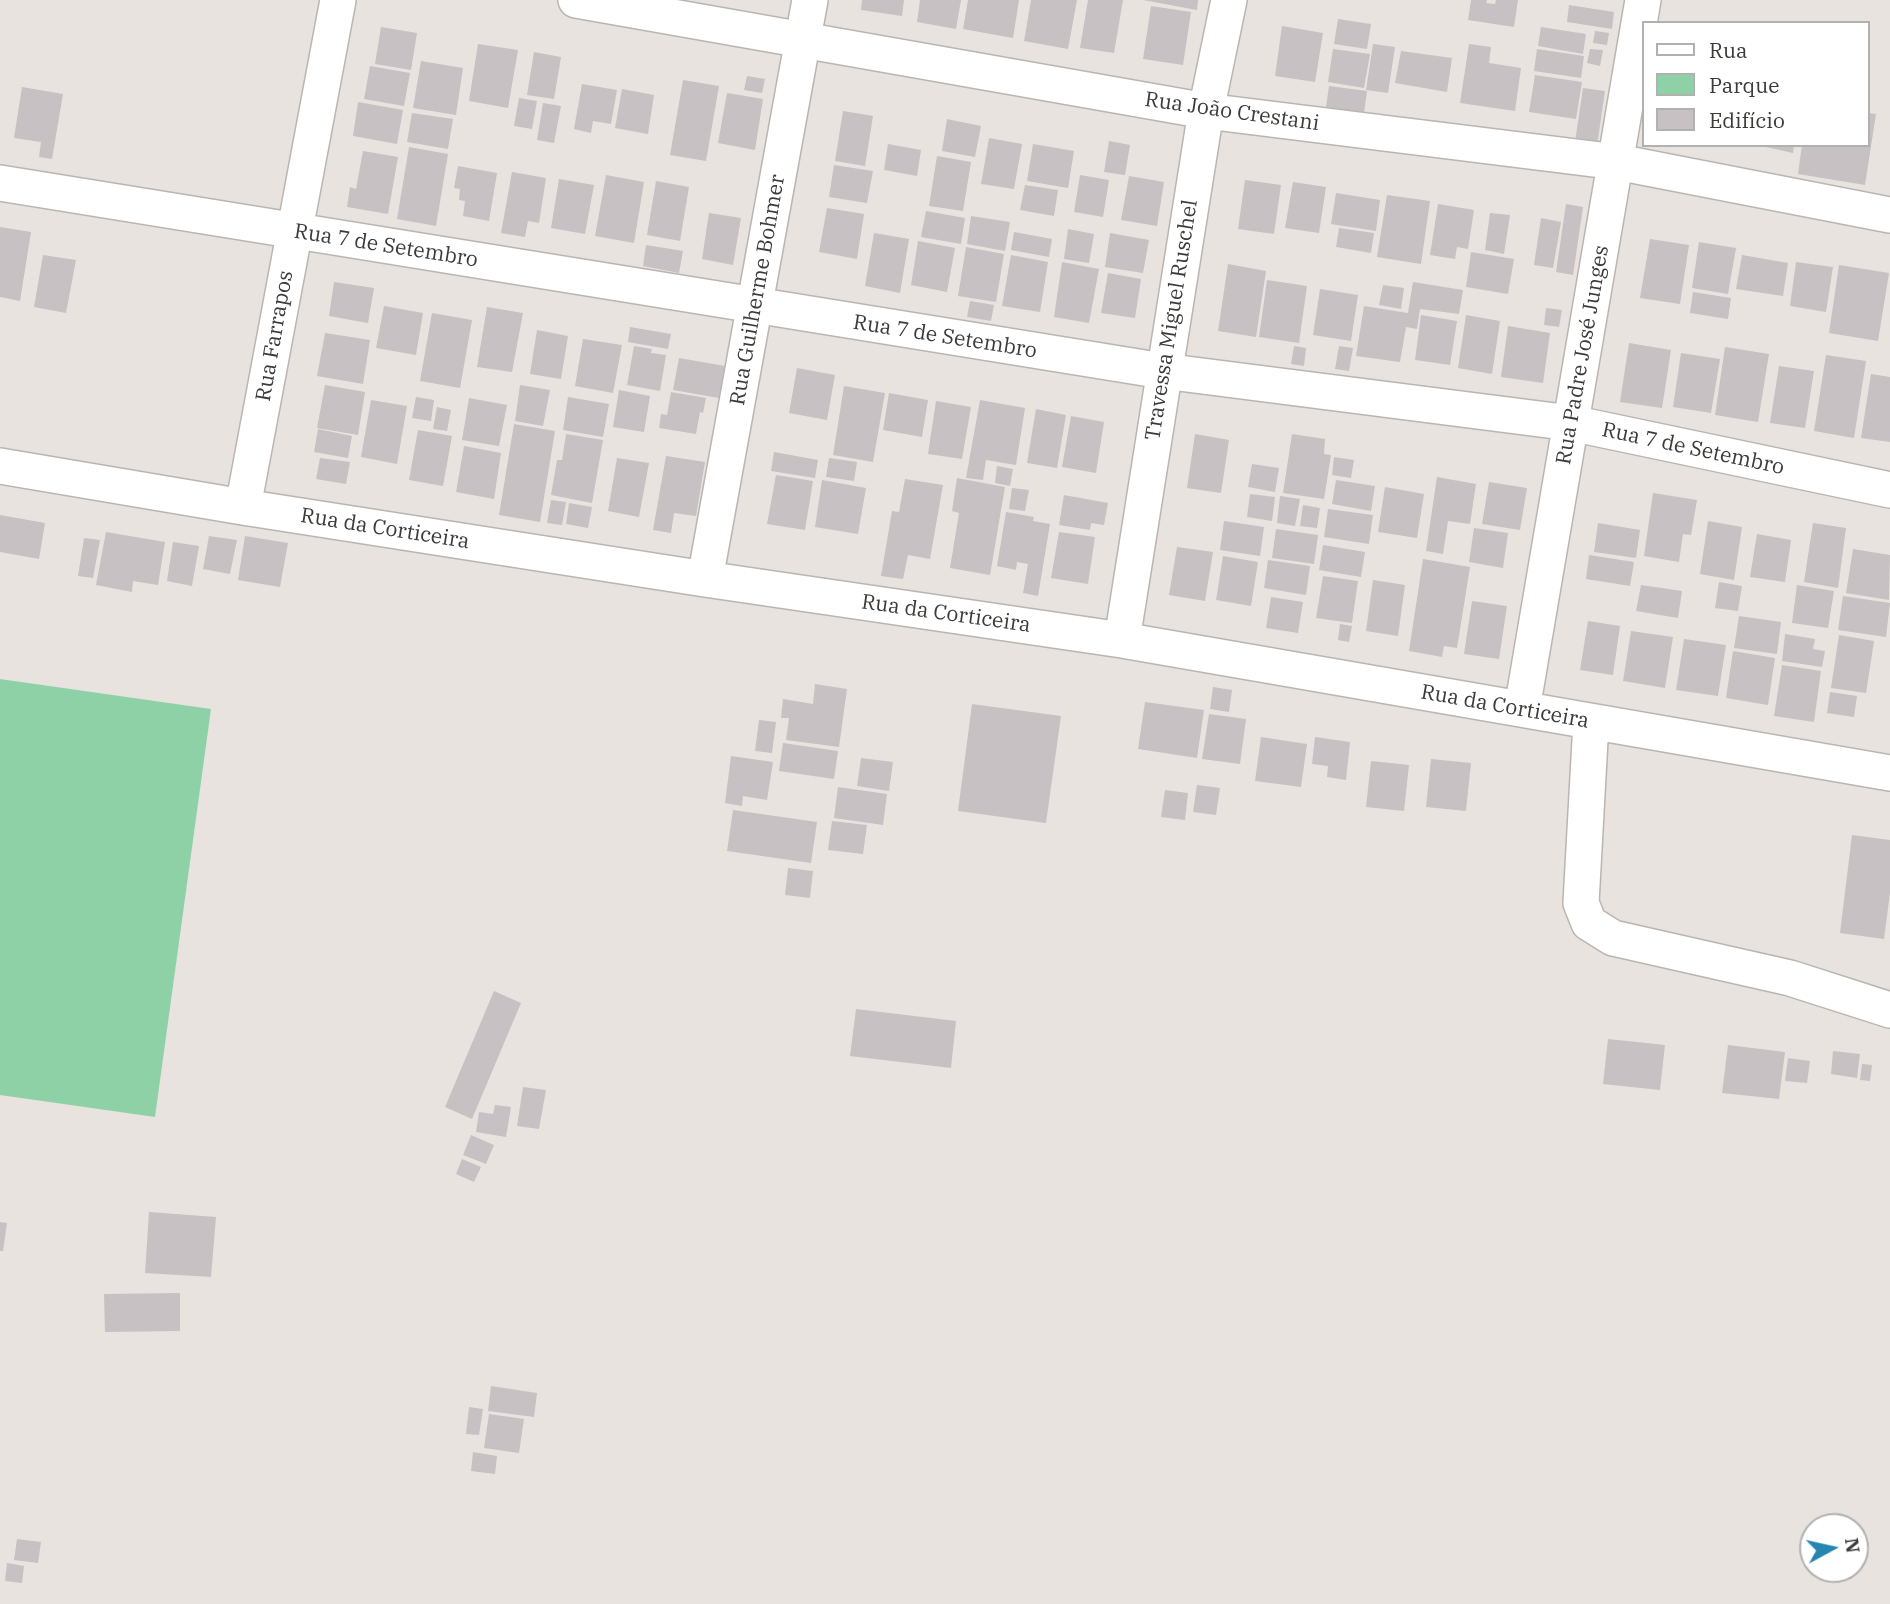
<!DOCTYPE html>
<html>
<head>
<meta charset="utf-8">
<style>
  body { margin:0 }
  #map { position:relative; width:1890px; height:1604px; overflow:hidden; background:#e8e3df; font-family:"IBM Plex Serif",serif }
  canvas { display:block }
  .legend { position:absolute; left:1642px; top:21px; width:228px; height:126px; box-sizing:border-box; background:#fff; border:2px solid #b1b1b0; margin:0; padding:9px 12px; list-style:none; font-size:21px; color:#3d3b39 }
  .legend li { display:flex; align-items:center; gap:14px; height:35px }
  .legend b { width:35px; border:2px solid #b1b1b0 }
  .north { position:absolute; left:1799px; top:1513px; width:70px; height:70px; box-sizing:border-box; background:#fff; border:2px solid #b1b1b0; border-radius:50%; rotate:82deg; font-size:19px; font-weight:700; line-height:28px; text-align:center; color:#3d3b39 }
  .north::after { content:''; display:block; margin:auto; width:24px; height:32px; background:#2785b1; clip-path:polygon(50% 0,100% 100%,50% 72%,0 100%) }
</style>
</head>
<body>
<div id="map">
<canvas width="1890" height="1604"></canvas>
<ul class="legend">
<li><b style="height:9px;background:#fff"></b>Rua</li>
<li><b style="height:19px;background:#8fd1a7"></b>Parque</li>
<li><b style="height:19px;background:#c7c1c3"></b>Edifício</li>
</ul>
<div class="north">N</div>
</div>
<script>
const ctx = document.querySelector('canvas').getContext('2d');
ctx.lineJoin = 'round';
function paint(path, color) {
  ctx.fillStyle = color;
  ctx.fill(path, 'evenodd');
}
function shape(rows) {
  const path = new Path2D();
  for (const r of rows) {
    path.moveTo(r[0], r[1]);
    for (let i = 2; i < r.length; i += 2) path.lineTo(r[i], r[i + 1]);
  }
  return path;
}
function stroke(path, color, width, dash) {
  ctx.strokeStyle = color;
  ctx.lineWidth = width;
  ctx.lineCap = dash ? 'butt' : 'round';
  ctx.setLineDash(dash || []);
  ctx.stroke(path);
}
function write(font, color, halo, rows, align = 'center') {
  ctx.font = font + ' "IBM Plex Serif",serif';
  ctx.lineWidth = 7;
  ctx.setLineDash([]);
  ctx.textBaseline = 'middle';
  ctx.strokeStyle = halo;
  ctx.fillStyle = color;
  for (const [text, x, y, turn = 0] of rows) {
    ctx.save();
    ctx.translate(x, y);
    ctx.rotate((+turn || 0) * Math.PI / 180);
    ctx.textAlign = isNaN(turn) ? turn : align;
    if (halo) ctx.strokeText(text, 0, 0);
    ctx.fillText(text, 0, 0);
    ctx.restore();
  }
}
const green = shape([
  [0,679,211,709,155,1117,0,1095]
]);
const building = shape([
  [862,0,904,0,902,16,861,10],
  [920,0,961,0,956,29,917,22],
  [968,0,1019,0,1013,38,963,29],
  [1031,0,1077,0,1068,49,1024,41],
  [1088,0,1123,0,1114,53,1080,48],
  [1143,0,1198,0,1197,10],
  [1471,0,1487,0,1486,3,1495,4,1496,0,1518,0,1514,27,1468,20],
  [1569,5,1614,12,1612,29,1567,22],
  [1151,6,1191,12,1183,65,1143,59],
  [1338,19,1371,24,1367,49,1334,44],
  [1282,26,1323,33,1315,82,1275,76],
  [381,27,417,33,411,70,375,64],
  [1541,27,1586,34,1583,54,1538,46],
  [1595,31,1609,33,1607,45,1593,43],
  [478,44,518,50,508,108,469,101],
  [1373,44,1395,47,1388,93,1366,90],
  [1469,44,1491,47,1489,63,1521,68,1515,111,1460,103],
  [1333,49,1370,54,1364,88,1328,82],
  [1537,49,1584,56,1581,78,1534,71],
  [1590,49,1603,50,1600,66,1587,63],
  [1401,51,1452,58,1447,92,1395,83],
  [534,52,561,57,554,99,527,95],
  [421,61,463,68,456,115,413,108],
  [370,66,410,73,404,106,364,99],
  [1535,75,1582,82,1576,119,1529,112],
  [747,76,765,79,762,93,744,90],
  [683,80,719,86,706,161,670,155],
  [582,84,617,90,611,124,593,121,591,133,574,129],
  [1329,86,1367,91,1364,113,1326,107],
  [22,87,63,94,52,159,39,157,41,142,14,138],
  [1583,88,1605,91,1597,146,1575,142],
  [622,89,654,95,648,134,615,128],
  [727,93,763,99,755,150,718,143],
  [519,98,537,101,532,129,514,126],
  [358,102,403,110,397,144,353,136],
  [543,103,561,106,554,143,537,140],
  [843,111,873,116,865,166,835,161],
  [412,113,453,119,448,149,407,142],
  [1867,113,1876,114,1865,185,1798,174,1802,145,1867,145],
  [947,119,981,126,975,157,942,151],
  [989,138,1022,144,1014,189,981,184],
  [1109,141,1130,145,1125,175,1104,172],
  [888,144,921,150,917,176,884,170],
  [1033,144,1074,151,1068,188,1027,181],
  [1757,145,1794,145,1793,153],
  [409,147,448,154,436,226,397,219],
  [363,151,398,157,388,214,347,207,350,187,356,189],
  [937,156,971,162,963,211,929,206],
  [834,165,873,171,867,203,829,197],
  [458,166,497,173,489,221,463,216,465,201,459,200,460,189,454,188],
  [512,172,546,178,539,223,528,221,525,237,501,233],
  [606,175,644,182,634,243,595,236],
  [1080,175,1109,180,1103,217,1074,212],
  [1129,176,1164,182,1157,226,1121,220],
  [559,179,594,185,585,234,551,228],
  [1245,180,1281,185,1274,234,1238,229],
  [656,181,689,187,680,241,647,235],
  [1293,182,1326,187,1319,233,1285,228],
  [1025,185,1058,190,1054,216,1020,210],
  [1336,193,1380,200,1376,231,1331,224],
  [1387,195,1430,201,1421,264,1377,257],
  [1438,204,1474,210,1468,249,1457,247,1455,259,1430,255],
  [1566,204,1583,207,1573,275,1556,272],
  [827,208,864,214,857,259,819,252],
  [926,211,965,218,961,244,921,237],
  [709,213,741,218,733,265,702,259],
  [1490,213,1510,215,1504,254,1485,250],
  [971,216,1010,222,1005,251,967,244],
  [1541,218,1561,222,1553,268,1534,265],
  [0,227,31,232,20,301,0,297],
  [1339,228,1374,233,1371,253,1336,247],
  [1068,229,1094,234,1089,263,1064,259],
  [1014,232,1052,239,1049,257,1011,250],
  [874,233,909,239,900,293,865,286],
  [1110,233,1149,240,1143,273,1105,267],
  [1650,239,1689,245,1680,304,1640,298],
  [918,241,955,248,947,292,911,285],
  [1699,242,1736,248,1728,294,1692,288],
  [646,245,683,251,679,273,643,266],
  [966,247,1004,254,996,302,958,296],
  [1471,252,1514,259,1508,294,1466,287],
  [43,255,76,260,66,313,34,307],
  [1011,255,1048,262,1040,312,1002,306],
  [1742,255,1788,263,1783,296,1736,289],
  [1062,262,1099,269,1089,323,1054,317],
  [1796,262,1833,267,1826,312,1790,306],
  [1228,264,1266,271,1256,337,1218,331],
  [1839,265,1889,273,1878,341,1829,333],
  [1108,273,1141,279,1135,318,1101,313],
  [1267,280,1307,286,1299,343,1259,337],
  [334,282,374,288,368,323,329,316],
  [1413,282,1463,290,1459,314,1420,309,1417,329,1406,327,1400,362,1356,356,1364,306,1408,313],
  [1383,285,1404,288,1401,309,1379,305],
  [1320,289,1358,295,1351,341,1313,335],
  [1693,292,1731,298,1728,319,1690,313],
  [970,301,994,305,991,321,967,317],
  [384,306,423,313,416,355,376,348],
  [487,307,523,313,512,372,477,367],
  [1546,308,1562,310,1559,327,1544,325],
  [432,313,472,320,460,388,420,381],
  [1421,315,1457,321,1450,365,1415,360],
  [1466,315,1500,321,1492,374,1458,368],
  [1508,326,1550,333,1543,383,1501,377],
  [630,327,671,334,668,349,628,342],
  [537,330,568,336,561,379,530,374],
  [325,333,370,340,363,384,317,376],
  [583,339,622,345,613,393,575,386],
  [1629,343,1671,350,1662,408,1620,402],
  [634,346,652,349,651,353,666,355,660,391,627,385],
  [1294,346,1306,348,1304,366,1291,364],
  [1339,346,1353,348,1349,371,1335,369],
  [1725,347,1769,354,1758,422,1715,415],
  [1681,353,1720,359,1711,413,1673,407],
  [1826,355,1866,361,1854,438,1814,431],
  [679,358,725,366,719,398,673,390],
  [1779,366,1814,371,1805,428,1770,423],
  [797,368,835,375,827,420,789,413],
  [1871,374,1890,377,1890,442,1861,438],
  [325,385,365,392,358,435,317,428],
  [520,385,550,390,543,426,515,421],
  [844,386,885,393,873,462,833,455],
  [619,390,650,396,644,432,613,427],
  [671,392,706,398,703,413,700,412,696,434,659,428,661,414,667,415],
  [889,393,928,400,922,437,883,430],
  [416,397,434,400,431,421,412,418],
  [568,397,609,404,603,437,563,430],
  [469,398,507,405,499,446,462,440],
  [371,400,407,406,397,464,361,457],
  [980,400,1025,408,1016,465,986,460,983,480,966,478],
  [936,401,971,407,962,459,928,454],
  [437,407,451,410,447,431,433,429],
  [1036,409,1066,415,1057,468,1027,463],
  [1071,416,1104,422,1096,473,1062,467],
  [514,424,555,431,540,522,499,515],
  [318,429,352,436,348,458,314,452],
  [418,430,452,436,443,486,409,480],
  [566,434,603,440,592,503,551,495,557,460,562,460],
  [1195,434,1229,440,1221,493,1187,488],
  [1292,434,1325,439,1324,454,1331,455,1324,499,1283,493],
  [464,446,501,453,494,499,456,492],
  [774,452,818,460,815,478,771,471],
  [666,456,705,462,696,516,674,513,671,533,653,530],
  [1334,457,1354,460,1351,478,1332,475],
  [320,458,350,462,346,484,316,479],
  [617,458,649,463,639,517,608,511],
  [829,458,857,462,854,481,826,477],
  [1252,464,1279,468,1275,492,1248,487],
  [997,466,1013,469,1010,486,995,483],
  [776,475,813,481,805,530,767,524],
  [1437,477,1476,484,1470,524,1448,521,1443,554,1426,551],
  [957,478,1005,487,990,575,950,568,959,513,952,511],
  [905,479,943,485,930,559,908,555,903,579,881,576,892,511,899,512],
  [822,480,866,488,858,534,815,527],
  [1336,480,1375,486,1371,511,1332,504],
  [1489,482,1527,488,1520,530,1482,524],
  [1385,487,1424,494,1417,538,1378,532],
  [1012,488,1029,490,1025,511,1009,509],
  [1653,493,1697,500,1691,535,1683,534,1679,562,1644,556],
  [1250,494,1275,497,1272,521,1247,517],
  [1064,495,1108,503,1104,525,1091,523,1090,530,1059,525],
  [1280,496,1300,499,1295,526,1277,523],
  [551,500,566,502,562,525,547,523],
  [569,503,592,507,588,528,566,524],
  [1303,505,1320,508,1317,528,1300,526],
  [1328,509,1373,515,1369,544,1324,537],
  [1006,512,1034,517,1033,521,1050,524,1038,596,1023,593,1028,564,1017,562,1016,570,997,566],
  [0,515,45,523,39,559,0,552],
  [1224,521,1264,527,1260,556,1220,550],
  [1708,521,1742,527,1734,580,1700,574],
  [1598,523,1640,530,1636,558,1594,552],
  [1813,523,1846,528,1838,588,1804,582],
  [1474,528,1508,533,1503,568,1469,562],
  [1276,529,1318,535,1314,564,1272,558],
  [106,532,165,542,158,585,133,581,132,592,96,585],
  [1059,532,1095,537,1088,584,1051,578],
  [1757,534,1791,540,1785,582,1750,577],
  [209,536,237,540,230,574,203,569],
  [245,536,288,543,280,587,238,580],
  [84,538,100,540,93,578,78,576],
  [173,542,199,546,192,586,167,581],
  [1323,545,1365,552,1361,577,1319,570],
  [1177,547,1213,552,1205,601,1169,595],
  [1853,549,1890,555,1889,600,1846,593],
  [1589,555,1634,562,1630,586,1586,579],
  [1223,556,1258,562,1251,606,1216,600],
  [1423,559,1470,567,1457,648,1444,646,1442,657,1409,651],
  [1268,560,1310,566,1306,595,1264,588],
  [1323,576,1358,581,1352,623,1316,618],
  [1373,580,1405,585,1398,636,1366,631],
  [1719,582,1742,586,1738,611,1715,608],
  [1641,585,1682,591,1678,618,1636,611],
  [1797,585,1834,591,1828,628,1792,623],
  [1843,596,1890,603,1886,637,1838,630],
  [1271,597,1303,602,1298,633,1266,628],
  [1472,601,1507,606,1499,659,1464,654],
  [1739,616,1781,622,1777,654,1734,648],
  [1588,621,1620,626,1613,675,1580,670],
  [1340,624,1352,626,1349,642,1338,640],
  [1631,631,1673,637,1665,688,1623,681],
  [1785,634,1815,639,1813,649,1825,651,1822,667,1782,661],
  [1839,635,1874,641,1866,693,1831,688],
  [1684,639,1726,645,1718,696,1676,690],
  [1733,651,1775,658,1768,705,1726,698],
  [1782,665,1821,671,1814,722,1774,716],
  [815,684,847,689,839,747,786,740,789,718,781,718,783,699,813,704],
  [1213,687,1232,690,1229,712,1210,709],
  [1830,692,1857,696,1854,717,1827,713],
  [1145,702,1204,710,1197,758,1138,749],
  [972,704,1061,716,1046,823,958,811],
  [1209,714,1246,719,1240,764,1202,759],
  [759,720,776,722,772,753,755,751],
  [1261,737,1307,744,1301,787,1255,781],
  [1315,737,1350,742,1346,780,1327,777,1328,766,1312,764],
  [783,743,838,751,834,779,779,771],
  [731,756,773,762,767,800,743,796,742,806,725,803],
  [861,758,893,762,889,791,857,786],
  [1431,759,1471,763,1466,811,1426,807],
  [1371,761,1409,765,1404,811,1366,807],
  [1197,785,1220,788,1216,815,1193,812],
  [838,787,887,794,883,825,834,818],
  [1165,790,1188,793,1185,820,1161,817],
  [733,810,817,822,811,863,727,851],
  [832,821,867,825,863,854,828,850],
  [1852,835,1890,840,1890,893,1884,939,1840,933],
  [788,868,813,871,810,898,785,895],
  [494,991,521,1003,472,1119,445,1107],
  [856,1009,956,1021,951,1068,850,1056],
  [1608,1039,1665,1045,1660,1090,1603,1084],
  [1728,1045,1785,1052,1779,1099,1722,1093],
  [1833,1051,1860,1054,1857,1078,1831,1074],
  [1788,1058,1810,1061,1807,1083,1785,1081],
  [1862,1064,1872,1065,1870,1081,1860,1080],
  [523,1087,546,1090,539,1129,517,1126],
  [495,1105,511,1107,506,1137,476,1132,479,1112,493,1114],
  [471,1135,494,1145,486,1164,463,1155],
  [462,1159,481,1167,474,1182,456,1174],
  [149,1212,216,1217,211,1277,145,1273],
  [0,1222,7,1223,3,1251,0,1251],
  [180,1293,180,1331,105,1332,104,1294],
  [491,1386,537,1393,534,1417,488,1411],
  [469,1407,483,1409,479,1435,466,1434],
  [489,1414,524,1419,519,1453,484,1448],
  [473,1452,497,1456,495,1474,471,1471],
  [17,1539,41,1542,38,1563,14,1560],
  [7,1563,24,1566,22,1583,5,1581]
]);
const minor = shape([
  [576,0,1206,111,1617,162,1890,215],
  [0,183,1163,371,1571,423,1890,490],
  [0,466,243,507,705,579,1122,640,1890,773],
  [243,507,338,0],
  [705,579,810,0],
  [1122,640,1206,111,1229,0],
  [1522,709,1643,0],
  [1591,722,1581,903,1589,923,1613,938,1790,978,1890,1010]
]);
const streetNames = [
  ["Rua João Crestani",1232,112,8],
  ["Rua 7 de Setembro",386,246,9],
  ["Rua Guilherme Bohmer",758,290,-80],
  ["Travessa Miguel Ruschel",1172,320,-81],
  ["Rua Farrapos",275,336,-80],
  ["Rua 7 de Setembro",945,337,9],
  ["Rua Padre José Junges",1583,355,-80],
  ["Rua 7 de Setembro",1693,449,12],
  ["Rua da Corticeira",385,529,9],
  ["Rua da Corticeira",946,614,8],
  ["Rua da Corticeira",1505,707,10]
];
paint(green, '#8fd1a7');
paint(building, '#c7c1c3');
stroke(minor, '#bbb5b2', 38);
stroke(minor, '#fff', 35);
write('21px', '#3d3b39', '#fff', streetNames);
</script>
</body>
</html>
